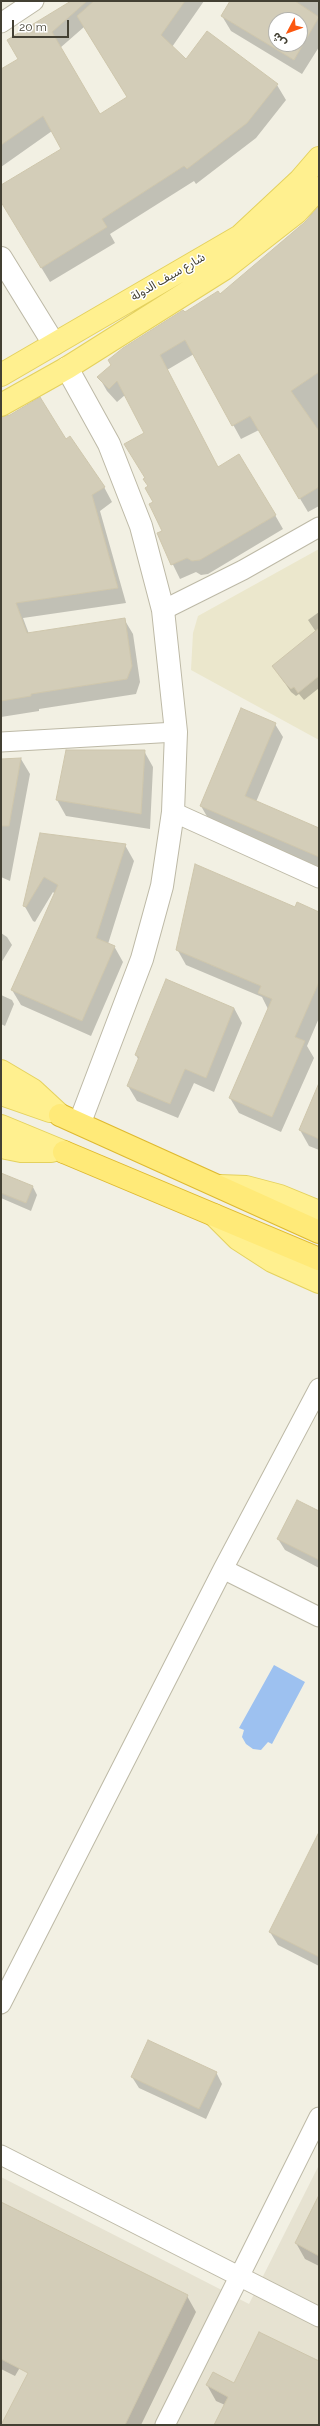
<!DOCTYPE html>
<html>
<head>
<meta charset="utf-8">
<style>
  body { margin:0 }
  #map { position:relative; width:320px; height:2426px; overflow:hidden; background:#f2f0e3; font-family:Raleway,"Noto Sans Arabic",sans-serif }
  canvas { display:block }
  .frame { position:absolute; inset:0; border:2px solid #434033; pointer-events:none }
  .north { position:absolute; left:268px; top:12px; width:40px; height:40px; box-sizing:border-box; background:#fff; border:1px solid #b4b3ad; border-radius:50%; rotate:229deg; font-size:11px; font-weight:700; line-height:16px; text-align:center; color:#434033 }
  .north::after { content:''; display:block; margin:auto; width:14px; height:18px; background:#fc5810; clip-path:polygon(50% 0,100% 100%,50% 72%,0 100%) }
  .scale { position:absolute; left:12px; top:20px; width:57px; height:18px; box-sizing:border-box; border:2px solid #434033; border-top:0; padding-left:5px; font-size:12px; line-height:14px; white-space:nowrap; color:#434033; -webkit-text-stroke:3px #fff; paint-order:stroke }
</style>
</head>
<body>
<div id="map">
<canvas width="320" height="2426"></canvas>
<div class="frame"></div>
<div class="north">ش</div>
<div class="scale">20 m</div>
</div>
<script>
const ctx = document.querySelector('canvas').getContext('2d');
ctx.lineJoin = 'round';
function paint(path, color) {
  ctx.fillStyle = color;
  ctx.fill(path, 'evenodd');
}
function shape(rows) {
  const path = new Path2D();
  for (const r of rows) {
    path.moveTo(r[0], r[1]);
    for (let i = 2; i < r.length; i += 2) path.lineTo(r[i], r[i + 1]);
  }
  return path;
}
function stroke(path, color, width, dash) {
  ctx.strokeStyle = color;
  ctx.lineWidth = width;
  ctx.lineCap = dash ? 'butt' : 'round';
  ctx.setLineDash(dash || []);
  ctx.stroke(path);
}
function write(font, color, halo, rows, align = 'center') {
  ctx.font = font + ' Raleway,"Noto Sans Arabic",sans-serif';
  ctx.lineWidth = 3;
  ctx.setLineDash([]);
  ctx.textBaseline = 'middle';
  ctx.strokeStyle = halo;
  ctx.fillStyle = color;
  for (const [text, x, y, turn = 0] of rows) {
    ctx.save();
    ctx.translate(x, y);
    ctx.rotate((+turn || 0) * Math.PI / 180);
    ctx.textAlign = isNaN(turn) ? turn : align;
    if (halo) ctx.strokeText(text, 0, 0);
    ctx.fillText(text, 0, 0);
    ctx.restore();
  }
}
const residential = shape([
  [319,2165,319,2425,1,2425,1,2177,249,2304]
]);
const education = shape([
  [319,549,319,740,191,670,193,633,198,616]
]);
const water = shape([
  [274,1665,305,1682,272,1744,268,1742,261,1750,253,1749,246,1744,242,1737,244,1730,239,1728]
]);
const shadow = shape([
  [69,1,204,1,172,47,186,61,208,33,277,85,286,100,256,138,196,184,194,181,110,234,115,243,50,282,1,201,1,186,63,149,52,131,1,167,1,71,20,60,70,3],
  [84,27,128,98,99,116,60,48],
  [231,1,319,1,319,47,302,74,231,31,222,16],
  [276,20,300,20,300,44,276,44],
  [319,208,319,506,308,512,259,430,241,439,194,354,167,370,218,468,275,515,283,529,208,574,201,575,196,572,180,579,158,534,164,531,146,479,145,433,125,395,117,402,107,391,99,377,184,314,220,296,305,222],
  [40,399,66,441,104,487,112,502,100,511,126,603,23,618,29,634,124,619,133,634,140,682,136,694,39,709,39,711,1,717,1,420],
  [319,612,319,688,304,700,299,694,296,696,291,692,273,666,316,632,308,620],
  [275,724,283,737,256,802,319,829,319,867,209,820,201,806],
  [67,751,144,751,153,767,150,829,66,816,57,800],
  [21,759,30,774,10,881,1,877,1,760],
  [41,834,125,845,134,861,108,944,114,946,123,962,91,1036,21,1005,12,990,55,894,53,892,35,922,33,921,24,905],
  [295,908,319,913,319,1018,307,1046,314,1058,281,1132,239,1113,230,1098,268,1009,262,997,186,965,177,949],
  [1,933,7,937,12,945,1,963],
  [1,995,12,1000,14,1004,5,1026,1,1024],
  [234,1008,242,1023,214,1092,194,1083,178,1118,137,1101,128,1086,139,1061,136,1055],
  [319,1086,319,1150,309,1146,300,1130],
  [1,1176,33,1187,37,1195,31,1211,1,1198],
  [319,1512,319,1568,285,1550,278,1539],
  [319,1835,319,1966,278,1945,270,1932],
  [216,2072,222,2084,206,2119,139,2088,132,2077],
  [319,2197,319,2266,305,2259,296,2243],
  [1,2202,86,2247,129,2266,131,2270,187,2296,196,2312,141,2425,2,2425,52,2396,26,2357,15,2376,1,2369],
  [319,2362,319,2425,215,2425,225,2405,216,2401,207,2385,235,2385]
]);
const building = shape([
  [71,1,87,1,52,32,100,114,127,97,77,16,94,1,185,1,161,35,186,59,207,31,278,84,247,123,187,169,184,166,102,219,107,227,41,268,1,202,1,185,61,149,43,116,1,145,1,69,18,59,7,40,71,1],
  [230,1,295,1,319,17,294,60,221,16,230,1],
  [276,20,300,20,300,44,276,44,276,20],
  [319,206,319,372,291,391,319,431,319,487,299,499,250,416,232,426,185,340,160,355,218,467,239,454,276,515,200,560,192,561,187,558,171,565,157,533,162,531,149,504,153,502,145,488,148,486,143,479,145,478,124,444,144,433,117,381,109,389,97,377,111,365,108,360,123,348,183,310,185,312,218,291,220,294,305,222,319,206],
  [40,397,66,439,70,436,105,487,92,495,118,588,16,603,27,633,125,618,132,666,127,679,31,694,31,696,1,701,1,417,10,415,40,397],
  [319,628,319,676,298,693,294,687,291,689,285,683,272,666,319,628],
  [241,708,276,723,245,796,319,828,319,857,200,806,241,708],
  [66,750,145,750,141,814,56,800,66,750],
  [21,758,9,826,1,826,1,759,21,758],
  [40,833,126,844,96,938,115,946,82,1021,11,990,58,885,44,877,26,907,23,906,40,833],
  [195,864,295,907,297,902,319,912,319,982,295,1037,305,1041,272,1117,229,1098,272,999,258,993,261,986,176,950,195,864],
  [166,979,234,1008,206,1078,185,1069,170,1104,127,1086,139,1057,135,1055,166,979],
  [319,1083,319,1139,299,1130,319,1083],
  [1,1173,33,1186,26,1203,1,1193,1,1173],
  [297,1500,319,1511,319,1560,277,1539,297,1500],
  [319,1832,319,1957,269,1932,319,1832],
  [148,2040,217,2072,199,2109,131,2077,148,2040],
  [319,2195,319,2256,295,2243,319,2195],
  [1,2202,188,2295,125,2425,1,2425,28,2373,1,2359,1,2202],
  [259,2332,319,2361,319,2425,214,2425,228,2397,206,2385,213,2372,234,2383,259,2332]
]);
const minor = shape([
  [1,23,34,1],
  [163,610,243,570,319,527],
  [1,742,176,732],
  [173,812,319,878],
  [223,1569,319,1617],
  [1,2004,223,1569,319,1388],
  [1,2155,319,2317],
  [165,2425,319,2117]
]);
const tertiary = shape([
  [1,258,54,344],
  [67,368,109,444,141,526,163,610,176,732,173,812,162,886,142,959,80,1122]
]);
const primary = shape([
  [1,375,240,236,300,180,319,158],
  [1,405,67,368,224,269,297,212,319,188],
  [1,1071,33,1090,60,1115],
  [1,1094,50,1111],
  [1,1126,64,1152],
  [1,1147,21,1151,51,1151],
  [220,1186,246,1187,280,1196,319,1212],
  [214,1215,238,1239,272,1261,319,1282]
]);
const trunk = shape([
  [60,1115,319,1232],
  [64,1152,319,1259]
]);
const streetNames = [
  ["شارع سيف الدولة",168,277,-30]
];
paint(residential, '#e6e2d1');
paint(education, '#ebe7cc');
paint(water, '#9dc1f0');
paint(shadow, '#0003');
paint(building, '#d3cdb8');
stroke(building, '#cec6ac', 1);
stroke(minor, '#bdb9a6', 21);
stroke(tertiary, '#bdb9a6', 24);
stroke(primary, '#e4d15e', 24);
stroke(trunk, '#deb930', 24);
stroke(minor, '#fff', 19);
stroke(tertiary, '#fff', 22);
stroke(primary, '#fff08f', 22);
stroke(trunk, '#ffea78', 22);
write('12px', '#434033', '#fff', streetNames);
</script>
</body>
</html>
